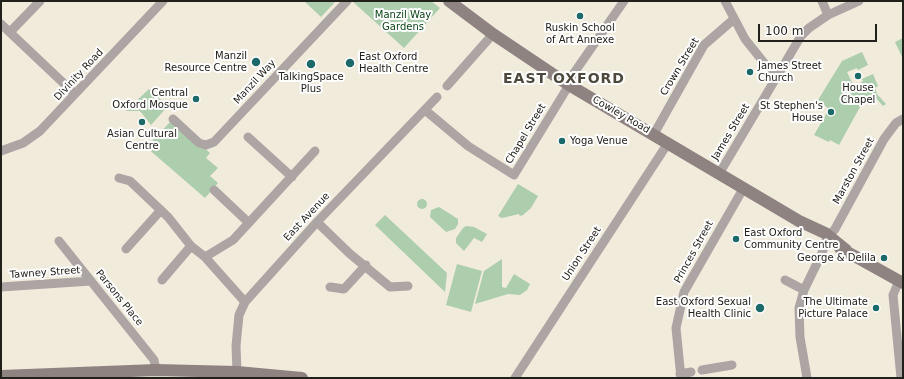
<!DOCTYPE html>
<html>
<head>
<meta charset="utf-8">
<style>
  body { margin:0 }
  #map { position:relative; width:904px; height:379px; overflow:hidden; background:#f1ebdc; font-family:"DejaVu Sans",sans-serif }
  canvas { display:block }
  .frame { position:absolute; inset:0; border:2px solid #22201a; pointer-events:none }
  .scale { position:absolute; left:758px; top:24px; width:119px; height:18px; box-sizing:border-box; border:2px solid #22201a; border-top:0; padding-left:5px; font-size:12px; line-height:14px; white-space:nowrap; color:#22201a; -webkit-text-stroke:3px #fff; paint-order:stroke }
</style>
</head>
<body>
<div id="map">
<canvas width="904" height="379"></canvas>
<div class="frame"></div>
<div class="scale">100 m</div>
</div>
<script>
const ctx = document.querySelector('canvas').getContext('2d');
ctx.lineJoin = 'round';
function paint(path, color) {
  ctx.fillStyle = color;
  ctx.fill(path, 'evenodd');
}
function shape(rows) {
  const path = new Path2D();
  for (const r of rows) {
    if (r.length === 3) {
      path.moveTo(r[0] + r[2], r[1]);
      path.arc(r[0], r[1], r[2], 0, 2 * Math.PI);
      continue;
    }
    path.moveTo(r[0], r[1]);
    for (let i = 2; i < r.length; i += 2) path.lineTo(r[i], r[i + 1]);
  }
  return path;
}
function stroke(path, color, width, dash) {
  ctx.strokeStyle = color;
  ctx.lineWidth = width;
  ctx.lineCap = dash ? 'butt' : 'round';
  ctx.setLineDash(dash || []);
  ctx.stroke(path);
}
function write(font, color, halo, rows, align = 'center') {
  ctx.font = font + ' "DejaVu Sans",sans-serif';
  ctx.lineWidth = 4;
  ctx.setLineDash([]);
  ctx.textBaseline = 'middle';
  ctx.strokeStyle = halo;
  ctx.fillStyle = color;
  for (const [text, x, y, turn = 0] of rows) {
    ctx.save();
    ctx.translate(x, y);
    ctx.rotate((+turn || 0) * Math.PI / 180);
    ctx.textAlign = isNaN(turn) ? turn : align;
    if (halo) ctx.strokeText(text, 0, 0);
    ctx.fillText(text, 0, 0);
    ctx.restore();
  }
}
const green = shape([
  [304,1,336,1,321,17],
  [352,1,431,1,440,8,404,48],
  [903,38,903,59,895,42],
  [862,52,868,65,858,70,857,68,847,72,854,87,863,81,862,79,873,74,878,86,875,88,877,94,886,104,883,106,874,96,860,107,839,145,830,140,829,142,814,135,829,109,818,100,842,61],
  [149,89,168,106,151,125,140,111,126,111],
  [173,119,210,153,206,158,218,168,210,176,218,183,205,198,146,147],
  [518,184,538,196,531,208,523,215,520,216,519,214,502,218,498,216],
  [422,204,5],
  [439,207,458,219,458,224,455,229,446,232,430,217,431,210],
  [385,215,447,273,445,292,375,225],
  [466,226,474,227,487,234,482,242,474,238,464,251,456,243,456,238,463,228],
  [502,259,502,287,506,288,514,274,530,284,527,290,520,295,508,294,475,304,484,271],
  [457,264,482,271,471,312,446,305]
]);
const street = shape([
  [725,1,745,39,777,79],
  [822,1,828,15],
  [1,24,75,94],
  [10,32,40,1],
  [567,83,624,1],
  [447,86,493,34],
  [425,110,468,146,514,175,569,85],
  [173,119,199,143,206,145,214,142,347,1],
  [654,134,704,45,734,19],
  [248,137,292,177],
  [1,151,23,143,40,131,163,1],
  [719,174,801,36,809,28,828,15,859,1],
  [119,178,130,181,168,217,191,246,205,257,245,302],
  [214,190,249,223],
  [317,222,349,253,390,287,408,286],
  [829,236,835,229,884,139,896,123,903,119],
  [59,241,154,360,156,370],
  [126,249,161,210],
  [205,257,233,240,315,151],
  [162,280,191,246],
  [785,280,804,290],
  [899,281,893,295,901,378],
  [1,287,91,281],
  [330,287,344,289,366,265],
  [702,370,732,365],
  [237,372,236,346,239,315,245,302,317,222,437,97],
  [680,374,691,372],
  [515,378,668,143],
  [681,378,676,328,684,292,743,189],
  [807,378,800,337,799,308,804,290,822,253,826,241]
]);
const secondary = shape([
  [449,1,493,34,569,85,799,221,825,233,846,250],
  [840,248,903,283],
  [1,376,156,370,237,372,302,378]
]);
const markers = [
  [580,16,4,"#1c696a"],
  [256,62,5,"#1c696a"],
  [350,63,5,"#1c696a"],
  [311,64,5,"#1c696a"],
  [750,72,4,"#1c696a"],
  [858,76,4,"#1c696a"],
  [196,99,4,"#1c696a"],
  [831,112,4,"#1c696a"],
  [142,122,4,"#1c696a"],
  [562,141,4,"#1c696a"],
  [736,239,4,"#1c696a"],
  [884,258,4,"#1c696a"],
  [760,308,5,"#1c696a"],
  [876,308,4,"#1c696a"]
];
const parkNames = [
  ["Manzil Way",403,15],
  ["Gardens",403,27]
];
const poiNames = [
  ["Ruskin School",580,28,"center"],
  ["of Art Annexe",580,40,"center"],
  ["Manzil",247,56],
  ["Resource Centre",247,68],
  ["East Oxford",359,57,"left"],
  ["Health Centre",359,69,"left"],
  ["James Street",758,66,"left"],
  ["Church",758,78,"left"],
  ["TalkingSpace",311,77,"center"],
  ["Plus",311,89,"center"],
  ["House",858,88,"center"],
  ["Chapel",858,100,"center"],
  ["Central",188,93],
  ["Oxford Mosque",188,105],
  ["St Stephen's",823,106],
  ["House",823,118],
  ["Asian Cultural",142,134,"center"],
  ["Centre",142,146,"center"],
  ["Yoga Venue",570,141,"left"],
  ["East Oxford",744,233,"left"],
  ["Community Centre",744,245,"left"],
  ["George & Delila",876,258],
  ["East Oxford Sexual",751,302],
  ["Health Clinic",751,314],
  ["The Ultimate",868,302],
  ["Picture Palace",868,314]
];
const streetNames = [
  ["Crown Street",680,67,-59],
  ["Divinity Road",79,75,-47],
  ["Manzil Way",255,82,-47],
  ["Cowley Road",621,115,30],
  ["James Street",731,132,-59],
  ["Chapel Street",526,134,-59],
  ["Marston Street",854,171,-61],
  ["East Avenue",307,217,-47],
  ["Princes Street",694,252,-61],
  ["Union Street",582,254,-57],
  ["Tawney Street",45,273,-4],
  ["Parsons Place",119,298,51]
];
const districtNames = [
  ["EAST OXFORD",564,79]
];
paint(green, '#accead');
stroke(street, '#ada5a4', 9);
stroke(secondary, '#8f8382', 12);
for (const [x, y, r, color] of markers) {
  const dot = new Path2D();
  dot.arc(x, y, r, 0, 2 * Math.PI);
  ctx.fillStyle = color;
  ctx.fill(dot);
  stroke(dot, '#fff', 1.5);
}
write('10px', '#043e0e', '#fff', parkNames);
write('10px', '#22201a', '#fff', poiNames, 'right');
write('10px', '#22201a', '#fff', streetNames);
ctx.letterSpacing = '1px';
write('bold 14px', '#4d483b', '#fff', districtNames);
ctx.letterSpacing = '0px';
</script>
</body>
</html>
